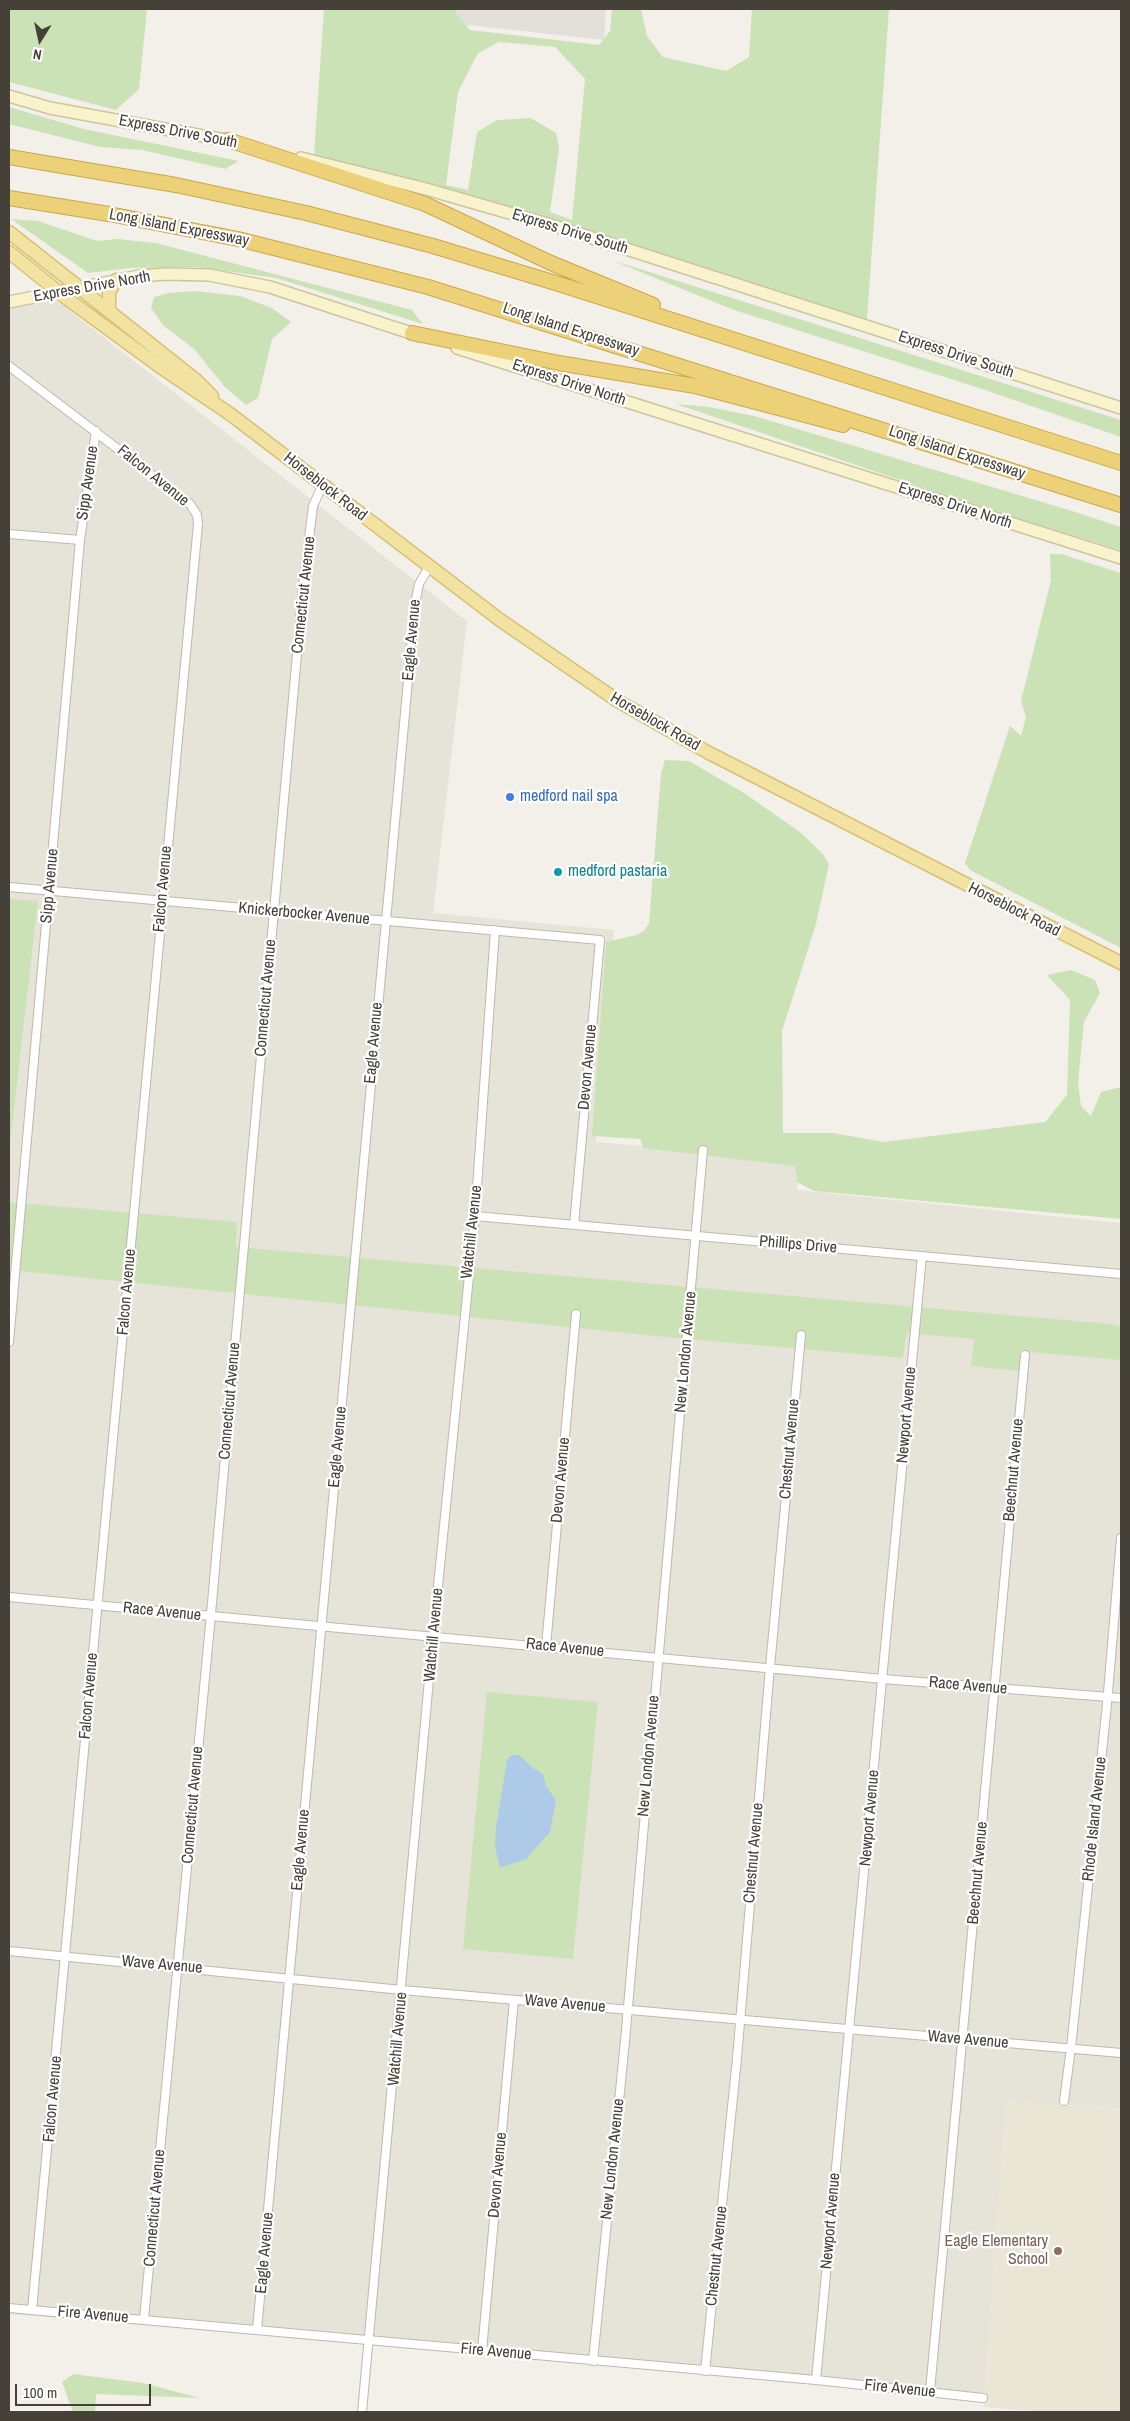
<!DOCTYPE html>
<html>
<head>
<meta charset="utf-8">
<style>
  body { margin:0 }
  #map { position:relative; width:1130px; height:2421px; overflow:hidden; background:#f3f0e9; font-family:"Archivo Narrow",sans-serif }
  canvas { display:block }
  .frame { position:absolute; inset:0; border:10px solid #454138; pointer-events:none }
  .north { position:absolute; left:15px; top:15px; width:50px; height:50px; -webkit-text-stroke:4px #fff; paint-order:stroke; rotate:190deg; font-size:14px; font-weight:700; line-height:20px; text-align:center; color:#454138 }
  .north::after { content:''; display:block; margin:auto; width:18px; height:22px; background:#454138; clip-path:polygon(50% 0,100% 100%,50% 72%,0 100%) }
  .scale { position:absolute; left:15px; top:2384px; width:136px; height:22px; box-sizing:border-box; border:2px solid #454138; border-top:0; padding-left:6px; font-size:15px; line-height:18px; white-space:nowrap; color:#454138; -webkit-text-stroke:4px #fff; paint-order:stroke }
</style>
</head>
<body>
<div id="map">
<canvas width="1130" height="2421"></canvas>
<div class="frame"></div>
<div class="north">N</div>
<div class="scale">100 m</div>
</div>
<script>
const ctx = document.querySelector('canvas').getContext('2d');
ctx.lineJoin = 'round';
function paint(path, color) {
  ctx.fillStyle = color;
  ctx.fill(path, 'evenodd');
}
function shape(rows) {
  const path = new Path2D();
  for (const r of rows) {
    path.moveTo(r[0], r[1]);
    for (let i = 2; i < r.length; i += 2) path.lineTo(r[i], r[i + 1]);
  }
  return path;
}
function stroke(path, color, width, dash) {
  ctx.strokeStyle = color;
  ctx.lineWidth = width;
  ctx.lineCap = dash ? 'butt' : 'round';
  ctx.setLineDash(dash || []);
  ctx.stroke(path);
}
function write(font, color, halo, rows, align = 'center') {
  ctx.font = font + ' "Archivo Narrow",sans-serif';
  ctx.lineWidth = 4.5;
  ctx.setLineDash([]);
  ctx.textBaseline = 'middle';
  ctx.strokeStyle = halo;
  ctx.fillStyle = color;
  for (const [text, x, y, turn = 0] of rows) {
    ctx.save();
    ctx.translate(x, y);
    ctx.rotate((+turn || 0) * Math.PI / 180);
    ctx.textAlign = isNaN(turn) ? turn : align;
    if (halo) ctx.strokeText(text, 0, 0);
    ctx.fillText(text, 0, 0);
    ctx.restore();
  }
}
const residential = shape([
  [57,301,467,621,433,913,614,930,596,1142,799,1160,797,1190,1121,1223,1121,2109,1007,2100,985,2393,9,2314,9,303]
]);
const industrial = shape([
  [451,9,606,9,604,40,450,23]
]);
const education = shape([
  [1007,2100,1121,2109,1121,2412,1046,2412,984,2407]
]);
const green = shape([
  [9,9,147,9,139,89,116,110,9,82],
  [324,9,456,9,456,14,470,30,599,45,610,31,612,9,641,9,647,36,663,57,726,71,749,57,752,9,889,9,867,319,314,154],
  [499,42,555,47,585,79,572,220,550,212,559,149,556,133,531,118,497,120,477,132,468,190,446,185,458,92,478,53],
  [9,107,84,129,239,161,225,169,142,150,100,147,9,124],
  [11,219,38,221,97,241,117,239,156,243,412,310,423,324,276,278,196,267,131,268,88,273],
  [611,260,1121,420,1121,437,979,388,734,310],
  [196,291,240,296,272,308,291,322,272,339,258,398,246,405,225,387,194,349,164,326,151,308,154,297,169,293],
  [676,404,709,407,754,416,1069,510,1121,527,1121,550,977,506],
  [1050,554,1061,554,1121,573,1121,948,970,870,965,863,1010,726,1021,736,1026,717,1021,701,1051,580],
  [665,760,689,761,744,793,800,832,822,853,829,864,816,924,782,1031,783,1133,833,1133,884,1142,1045,1122,1067,1095,1070,1000,1047,975,1071,970,1095,980,1100,993,1084,1022,1078,1082,1081,1106,1091,1116,1101,1092,1121,1087,1121,1219,814,1191,797,1182,795,1166,643,1148,640,1139,592,1136,606,942,636,935,644,931,649,923,661,774],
  [9,899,38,901,9,1152],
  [9,1202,237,1222,236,1247,1110,1324,1121,1327,1121,1360,1030,1352,1028,1372,971,1366,974,1339,906,1333,903,1358,666,1337,9,1270],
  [487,1692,598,1702,573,1959,463,1949],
  [73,2374,143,2383,200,2398,96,2394,95,2412,73,2412,62,2382]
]);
const water = shape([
  [512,1755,519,1755,533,1768,543,1774,546,1786,556,1800,550,1832,526,1859,500,1868,495,1846,496,1827,507,1760]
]);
const street = shape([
  [9,366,190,504,197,515,198,524,32,2310],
  [9,534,80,540],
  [9,887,600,940,574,1225],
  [475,1216,1121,1274],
  [9,1342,80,540,96,431],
  [9,1597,883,1679,1121,1698],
  [546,1646,576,1314],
  [9,1951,402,1990,1121,2053],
  [1064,2101,1071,2048,1107,1704,1121,1538],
  [9,2308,816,2380,983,2398],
  [144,2319,210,1625,303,587,313,506,322,486],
  [257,2330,415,604,419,584,429,567],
  [482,2351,514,2000],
  [593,2361,625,2041,703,1150],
  [705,2371,737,2058,770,1667,801,1335],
  [816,2380,922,1256],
  [930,2391,1025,1355],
  [362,2412,433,1636,475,1216,495,930]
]);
const secondary = shape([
  [9,96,50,108,236,142],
  [301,158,426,189,561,228,1121,408],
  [9,302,139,276,166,274,209,275,270,287,420,336],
  [457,348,1121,558]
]);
const primary = shape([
  [9,232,197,381,212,396],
  [9,252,66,298,159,366,230,414,500,620,618,701,709,753,1121,963],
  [109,311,109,292,116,280]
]);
const highway = shape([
  [228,140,425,204,551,263,653,305],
  [9,157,176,185,306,213,433,246,559,284,1121,463],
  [9,198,109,214,238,239,428,287,1121,505],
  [412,333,559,363,695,386,843,425]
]);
const markers = [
  [510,797,5,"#3f7fe0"],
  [558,872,5,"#0f9aa8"],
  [1058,2251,5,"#8d6e63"]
];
const streetNames = [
  ["Express Drive South",178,132,11],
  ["Long Island Expressway",179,228,11],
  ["Express Drive South",570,232,17],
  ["Express Drive North",92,287,-10],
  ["Long Island Expressway",571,330,18],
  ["Express Drive South",956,355,18],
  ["Express Drive North",569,383,18],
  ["Long Island Expressway",957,453,18],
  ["Falcon Avenue",153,476,39],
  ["Sipp Avenue",88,483,-82],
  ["Horseblock Road",325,487,38],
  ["Express Drive North",955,506,18],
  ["Connecticut Avenue",304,595,-84],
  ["Eagle Avenue",412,640,-85],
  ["Horseblock Road",655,722,30],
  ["Sipp Avenue",50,886,-85],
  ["Falcon Avenue",163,889,-85],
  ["Horseblock Road",1014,910,27],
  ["Knickerbocker Avenue",304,914,5],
  ["Connecticut Avenue",266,998,-85],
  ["Eagle Avenue",374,1043,-85],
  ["Devon Avenue",588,1067,-85],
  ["Watchill Avenue",472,1232,-84],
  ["Phillips Drive",798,1245,5],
  ["Falcon Avenue",127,1292,-85],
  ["New London Avenue",686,1352,-85],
  ["Connecticut Avenue",230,1401,-85],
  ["Newport Avenue",907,1415,-85],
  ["Eagle Avenue",338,1447,-85],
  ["Chestnut Avenue",790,1449,-85],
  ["Beechnut Avenue",1014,1470,-85],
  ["Devon Avenue",561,1480,-85],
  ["Race Avenue",162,1612,6],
  ["Watchill Avenue",434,1635,-85],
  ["Race Avenue",565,1648,6],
  ["Race Avenue",968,1686,5],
  ["Falcon Avenue",89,1696,-85],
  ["New London Avenue",649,1756,-85],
  ["Connecticut Avenue",193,1805,-85],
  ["Newport Avenue",870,1818,-85],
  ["Rhode Island Avenue",1095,1819,-84],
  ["Eagle Avenue",301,1850,-85],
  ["Chestnut Avenue",754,1853,-85],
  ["Beechnut Avenue",978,1873,-85],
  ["Wave Avenue",162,1965,5],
  ["Wave Avenue",565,2004,5],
  ["Watchill Avenue",398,2039,-85],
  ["Wave Avenue",968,2040,5],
  ["Falcon Avenue",53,2099,-85],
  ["New London Avenue",613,2159,-84],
  ["Devon Avenue",498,2175,-85],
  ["Connecticut Avenue",155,2208,-85],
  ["Newport Avenue",831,2221,-85],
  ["Eagle Avenue",265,2253,-85],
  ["Chestnut Avenue",717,2256,-84],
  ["Fire Avenue",93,2315,5],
  ["Fire Avenue",496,2352,5],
  ["Fire Avenue",900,2389,6]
];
const shopNames = [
  ["medford nail spa",520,797]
];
const cultureNames = [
  ["medford pastaria",568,872]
];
const educationNames = [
  ["Eagle Elementary",1048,2242],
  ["School",1048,2260]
];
paint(residential, '#e6e3d8');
paint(industrial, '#e2dfda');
paint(education, '#eae6d5');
paint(green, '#cbe2b7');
paint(water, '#adcbe8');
stroke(street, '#bdb9ad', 10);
stroke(secondary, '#cdc59e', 14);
stroke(primary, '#d6c174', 15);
stroke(highway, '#cba74a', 16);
stroke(street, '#fff', 8);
stroke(secondary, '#f8f2cd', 11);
stroke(primary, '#f3e3a2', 12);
stroke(highway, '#edd179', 14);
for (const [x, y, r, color] of markers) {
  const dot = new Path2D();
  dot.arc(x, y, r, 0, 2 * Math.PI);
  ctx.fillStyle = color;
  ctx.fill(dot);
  stroke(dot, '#fff', 2);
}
write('16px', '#454138', '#fff', streetNames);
write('16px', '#366cbe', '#fff', shopNames, 'left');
write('16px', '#0d838f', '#fff', cultureNames, 'left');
write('16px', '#785e54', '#fff', educationNames, 'right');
</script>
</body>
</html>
